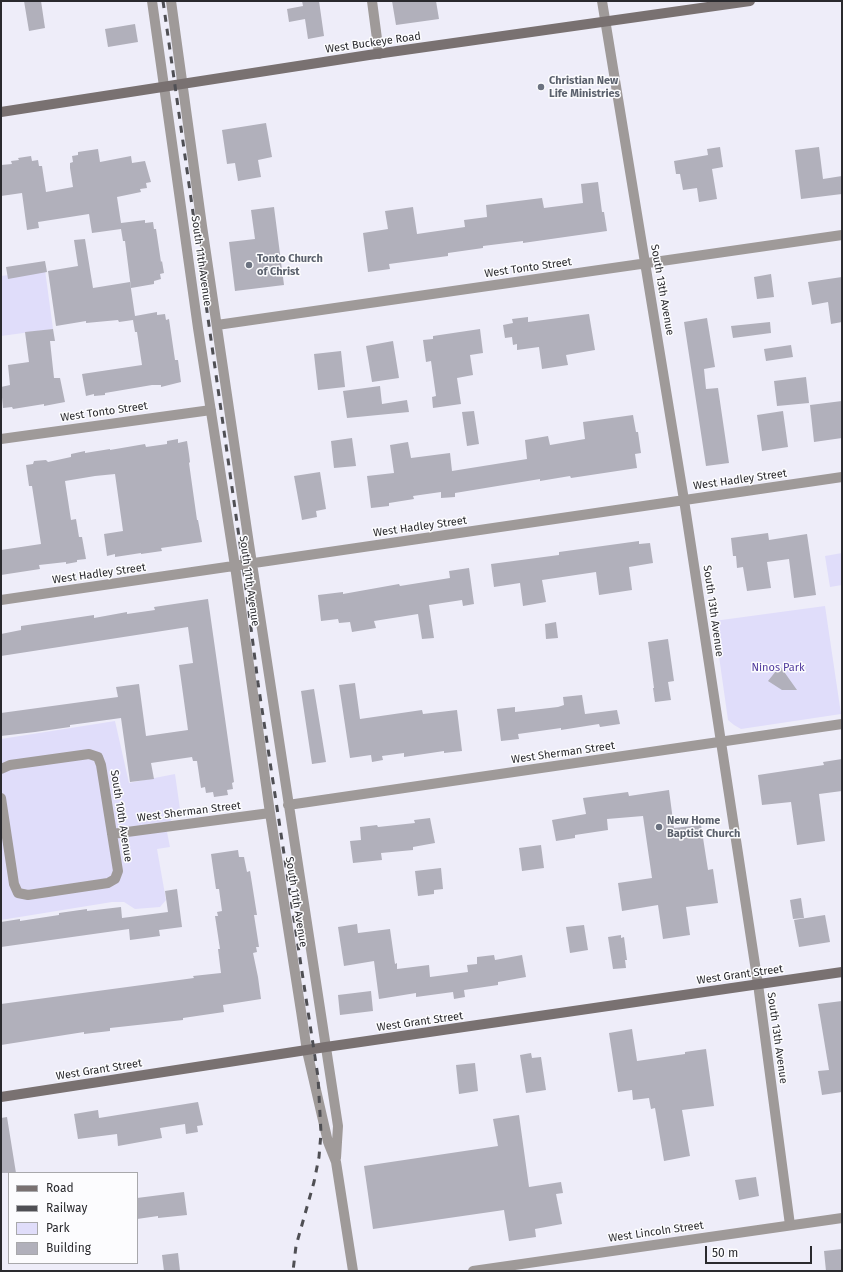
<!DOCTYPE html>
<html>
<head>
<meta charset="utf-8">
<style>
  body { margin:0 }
  #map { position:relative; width:843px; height:1272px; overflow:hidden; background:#eeedf9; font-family:"Fira Sans",sans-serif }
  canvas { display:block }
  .frame { position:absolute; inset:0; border:2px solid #2a2a2e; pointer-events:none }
  .legend { position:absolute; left:8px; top:1172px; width:130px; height:92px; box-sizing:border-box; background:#fcfcfe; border:1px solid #a8a8ab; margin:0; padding:5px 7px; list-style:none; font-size:12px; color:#2a2a2e }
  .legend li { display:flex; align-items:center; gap:8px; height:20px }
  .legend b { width:20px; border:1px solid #a8a8ab }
  .scale { position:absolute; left:705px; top:1246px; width:107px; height:18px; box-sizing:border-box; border:2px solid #2a2a2e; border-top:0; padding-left:5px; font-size:12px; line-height:14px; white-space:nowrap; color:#2a2a2e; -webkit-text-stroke:3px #fcfcfe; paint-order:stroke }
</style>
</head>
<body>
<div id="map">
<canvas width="843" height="1272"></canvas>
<div class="frame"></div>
<ul class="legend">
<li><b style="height:5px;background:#797171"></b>Road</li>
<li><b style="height:5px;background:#4f4f54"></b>Railway</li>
<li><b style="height:11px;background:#e0ddfa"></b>Park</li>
<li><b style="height:11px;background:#b1b0bb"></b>Building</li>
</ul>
<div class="scale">50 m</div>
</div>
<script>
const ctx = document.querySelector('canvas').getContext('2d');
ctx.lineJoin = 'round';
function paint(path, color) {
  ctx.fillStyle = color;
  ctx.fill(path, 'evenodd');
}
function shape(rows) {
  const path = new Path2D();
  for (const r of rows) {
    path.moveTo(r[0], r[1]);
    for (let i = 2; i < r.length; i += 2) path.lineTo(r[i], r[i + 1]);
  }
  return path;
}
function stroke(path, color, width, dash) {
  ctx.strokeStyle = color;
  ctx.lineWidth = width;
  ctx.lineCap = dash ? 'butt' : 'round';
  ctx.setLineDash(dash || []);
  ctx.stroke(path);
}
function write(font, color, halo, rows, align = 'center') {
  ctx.font = font + ' "Fira Sans",sans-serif';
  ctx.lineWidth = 3;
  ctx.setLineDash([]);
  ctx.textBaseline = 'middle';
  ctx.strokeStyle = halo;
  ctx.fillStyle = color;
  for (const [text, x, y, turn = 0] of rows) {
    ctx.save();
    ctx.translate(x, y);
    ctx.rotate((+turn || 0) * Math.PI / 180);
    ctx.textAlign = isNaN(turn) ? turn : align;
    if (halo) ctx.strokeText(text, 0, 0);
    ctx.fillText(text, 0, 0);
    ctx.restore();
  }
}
const green = shape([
  [45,270,53,329,1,336,2,345,1,345,1,276],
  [842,553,842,585,830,587,825,556],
  [825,606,841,714,741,729,734,725,728,720,714,621],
  [115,721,129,783,175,774,180,809,166,827,170,847,157,849,166,900,160,907,135,909,124,902,112,902,1,920,1,739]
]);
const building = shape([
  [24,1,41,1,45,28,29,31],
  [302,1,319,1,324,36,308,39,305,19,289,22,287,9,303,6],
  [392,1,436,1,439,19,396,25],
  [135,24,138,42,108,47,105,29],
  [266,123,272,157,258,160,261,177,238,181,235,163,227,164,222,130],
  [720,147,723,167,712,169,717,199,699,202,697,188,683,190,680,174,676,174,674,161,708,155,707,149],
  [819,147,823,179,842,176,842,194,801,199,795,150],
  [98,149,100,162,131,156,132,163,145,161,151,182,146,183,147,188,140,189,141,192,117,197,121,223,145,220,145,223,153,222,154,229,156,229,161,262,162,261,164,273,160,274,161,279,154,281,154,284,131,288,125,241,123,241,121,229,92,233,89,214,38,222,39,228,27,230,22,193,1,196,1,165,12,164,11,161,19,160,18,158,31,156,32,161,38,160,39,166,42,166,46,192,73,187,70,168,70,163,73,162,72,156,78,155,78,152],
  [598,182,602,212,604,212,607,231,523,243,523,241,483,246,483,248,448,253,448,256,389,264,390,269,368,272,363,233,388,229,385,211,413,207,417,234,465,227,464,220,487,217,486,205,542,198,544,208,583,203,581,184],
  [274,207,284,285,235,291,229,242,255,239,251,210],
  [85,239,93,288,130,282,135,316,157,312,157,315,165,314,166,320,169,319,175,360,178,360,181,382,161,387,161,385,152,385,105,393,105,395,94,396,94,394,86,396,82,374,142,365,137,332,135,332,133,320,119,322,118,320,86,323,86,321,56,326,48,271,78,266,74,240],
  [45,261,47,272,8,279,6,267],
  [771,274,774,297,757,299,754,277],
  [842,277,842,322,831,324,828,302,812,305,808,282],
  [589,314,595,350,566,355,568,365,542,369,539,347,517,350,517,344,513,345,512,337,505,338,503,325,513,323,512,319,528,317,528,322],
  [707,318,715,367,704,369,706,389,718,388,729,463,706,466,684,322],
  [770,322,771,333,733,338,731,326],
  [53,329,55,341,50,341,54,378,60,378,65,402,44,406,44,404,13,409,12,407,3,408,1,387,10,385,8,365,29,362,25,332],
  [480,329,483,353,470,355,473,375,457,378,461,404,433,408,432,397,436,396,431,361,426,362,423,340,433,339,433,336],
  [393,341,399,378,372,382,366,346],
  [791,345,793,357,766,361,764,349],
  [341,351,345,387,318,390,314,354],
  [806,377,809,403,777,406,774,381],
  [380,386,382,404,407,400,409,412,347,418,343,391],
  [842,401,842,438,814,442,810,405],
  [474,411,479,444,467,446,462,412],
  [783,411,788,447,762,451,757,415],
  [633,415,636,432,638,432,641,453,635,454,637,468,571,478,570,476,540,481,540,479,455,493,455,497,441,498,441,492,413,496,414,499,389,503,389,506,371,508,367,476,394,473,390,445,408,442,411,458,450,453,452,471,527,459,525,440,548,436,550,445,585,439,583,422],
  [352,438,356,466,334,468,331,441],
  [178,439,178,443,187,441,189,454,190,462,189,463,197,520,198,520,202,542,161,548,162,551,141,554,141,553,115,557,115,554,107,556,104,534,123,531,115,474,95,476,65,481,71,520,76,519,79,537,82,537,86,559,77,560,77,562,66,564,66,562,39,565,40,569,1,575,1,550,41,544,32,486,29,486,26,465,33,464,34,461,46,460,48,462,71,457,71,454,85,451,85,453,110,449,110,450,145,444,146,447,167,444,167,441],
  [320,472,326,509,316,511,317,517,302,520,294,476],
  [768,533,769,540,807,534,816,595,794,598,789,559,767,562,771,588,747,591,743,567,737,568,736,556,733,556,731,538],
  [639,541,639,544,650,543,653,563,629,567,632,590,599,595,596,572,542,580,546,602,523,606,520,583,494,587,491,564,559,555,559,552],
  [469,568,474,604,463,606,462,600,429,605,434,638,422,639,418,614,374,621,376,628,352,632,350,622,339,623,338,619,321,621,318,595,343,592,343,594,399,584,400,586,450,578,449,571],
  [208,599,234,782,232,783,233,789,227,790,228,795,214,797,213,792,206,793,205,787,201,788,197,761,193,761,192,757,151,763,154,779,130,782,121,718,70,725,70,727,35,732,1,736,1,713,118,697,116,687,139,684,146,736,188,730,179,665,193,663,188,627,1,656,1,634,21,630,21,626,94,615,94,618,127,612,127,614,155,610,154,607],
  [556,622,558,638,546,639,545,624],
  [668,639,674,681,668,682,671,700,655,702,653,688,654,688,648,642],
  [780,666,797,690,782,690,768,681],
  [355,683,360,719,422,710,423,714,457,710,462,751,444,753,444,751,404,757,404,753,382,756,383,760,372,762,371,755,350,758,339,685],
  [314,689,326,762,312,764,301,691],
  [582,695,585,714,617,710,620,724,600,727,599,724,561,730,561,728,518,734,519,739,501,741,497,709,515,707,515,712,558,707,564,705,563,697],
  [842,759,842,791,819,794,825,841,797,845,791,802,762,805,758,775,824,765,823,762],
  [669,790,674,828,701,825,708,870,713,869,718,903,686,907,690,935,663,939,658,905,622,911,618,883,652,878,643,816,607,819,608,830,575,835,575,838,556,841,552,820,586,814,583,798,628,792,629,796],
  [430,818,435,843,413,847,413,850,381,853,382,860,353,863,350,841,361,840,360,827,377,825,378,827,415,823,414,820],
  [541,845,544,868,522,871,519,848],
  [238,850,239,857,244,857,247,872,250,871,257,915,254,915,259,947,256,947,257,952,253,953,258,977,261,999,223,1005,224,1012,183,1018,183,1020,110,1028,110,1031,84,1034,84,1032,1,1045,1,1004,194,978,193,976,221,973,218,949,220,949,215,916,218,916,217,912,222,911,219,889,216,889,211,854],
  [441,868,443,889,434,890,434,894,418,896,415,871],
  [177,889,182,927,159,930,160,936,130,940,129,929,1,947,1,922,20,919,20,921,59,915,59,913,87,909,87,911,121,907,122,918,168,912,165,891],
  [801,898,804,918,793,919,790,900],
  [825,915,830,942,799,947,794,920],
  [357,924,358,933,390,929,395,964,397,963,397,969,429,965,430,977,468,972,467,965,477,964,477,957,494,955,495,960,522,955,526,977,498,982,498,985,464,990,465,997,454,999,453,992,416,997,416,993,379,999,374,961,344,966,338,927],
  [584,925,588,950,570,953,566,927],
  [621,935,621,938,624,937,627,960,625,960,626,968,613,969,608,937],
  [371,991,373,1011,340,1015,338,995],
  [842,1001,842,1092,822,1095,818,1071,829,1070,818,1004],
  [632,1029,637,1061,685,1054,685,1052,706,1049,714,1106,682,1110,690,1156,664,1161,655,1108,651,1109,649,1098,633,1100,632,1090,618,1092,609,1033],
  [531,1053,532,1058,541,1057,546,1090,526,1093,520,1055],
  [475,1063,478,1091,459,1094,456,1065],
  [198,1102,203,1125,197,1126,198,1132,186,1134,185,1124,160,1128,162,1138,118,1146,117,1134,78,1139,74,1114,98,1110,99,1118],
  [519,1115,529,1187,561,1182,563,1193,556,1194,562,1224,535,1229,536,1237,509,1241,504,1210,373,1229,364,1166,498,1146,493,1119],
  [7,1117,16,1173,1,1173,1,1118],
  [756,1177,759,1196,739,1200,735,1180],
  [184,1192,187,1215,158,1218,158,1216,137,1219,137,1198],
  [842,1249,842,1271,826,1271,824,1251],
  [178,1253,180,1271,164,1271,162,1255]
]);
const street = shape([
  [152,1,198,328,235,566,270,813,301,1011,307,1051,328,1142,336,1162,353,1271],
  [171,1,202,226,249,544,338,1126,336,1158],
  [372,1,379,54],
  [602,1,684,500,758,984,790,1225],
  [217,325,842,235],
  [1,439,211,410],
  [1,600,842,477],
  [1,769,10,765,89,754,98,757,101,765,118,871,115,879,108,883,28,895,18,893,14,884,1,798],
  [288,805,842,724],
  [112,834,270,813],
  [473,1271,842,1218]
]);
const secondary = shape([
  [1,112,369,55,750,1],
  [1,1097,326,1047,842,972]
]);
const rail = shape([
  [163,1,243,565,258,683,318,1077,321,1133,319,1157,314,1182,296,1246,293,1271]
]);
const markers = [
  [541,87,4,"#6b7280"],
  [249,265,4,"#6b7280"],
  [659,827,4,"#6b7280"]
];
const streetNames = [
  ["West Buckeye Road",373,43,-8],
  ["South 11th Avenue",201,261,82],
  ["West Tonto Street",528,268,-8],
  ["South 13th Avenue",662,290,80],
  ["West Tonto Street",104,412,-8],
  ["West Hadley Street",740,480,-8],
  ["West Hadley Street",420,527,-8],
  ["West Hadley Street",99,574,-8],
  ["South 11th Avenue",249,581,82],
  ["South 13th Avenue",713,611,82],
  ["West Sherman Street",563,753,-8],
  ["West Sherman Street",189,812,-7],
  ["South 10th Avenue",121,816,81],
  ["South 11th Avenue",296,902,81],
  ["West Grant Street",740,975,-8],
  ["West Grant Street",420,1022,-8],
  ["South 13th Avenue",777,1038,82],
  ["West Grant Street",99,1070,-9],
  ["West Lincoln Street",656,1232,-8]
];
const worshipNames = [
  ["Christian New",549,81],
  ["Life Ministries",549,94],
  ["Tonto Church",257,259],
  ["of Christ",257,272],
  ["New Home",667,821],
  ["Baptist Church",667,834]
];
const parkNames = [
  ["Ninos Park",778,668]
];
paint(green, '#e0ddfa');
paint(building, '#b1b0bb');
stroke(street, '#9f9a99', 10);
stroke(secondary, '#797171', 10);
stroke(rail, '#4f4f54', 3, [7, 7]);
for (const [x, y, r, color] of markers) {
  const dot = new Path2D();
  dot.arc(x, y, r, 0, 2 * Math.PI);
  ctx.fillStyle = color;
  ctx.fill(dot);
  stroke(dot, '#fcfcfe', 1.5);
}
write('11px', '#2a2a2e', '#fcfcfe', streetNames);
write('bold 11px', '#5b616d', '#fcfcfe', worshipNames, 'left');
write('11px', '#513b9d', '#fcfcfe', parkNames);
</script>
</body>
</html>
